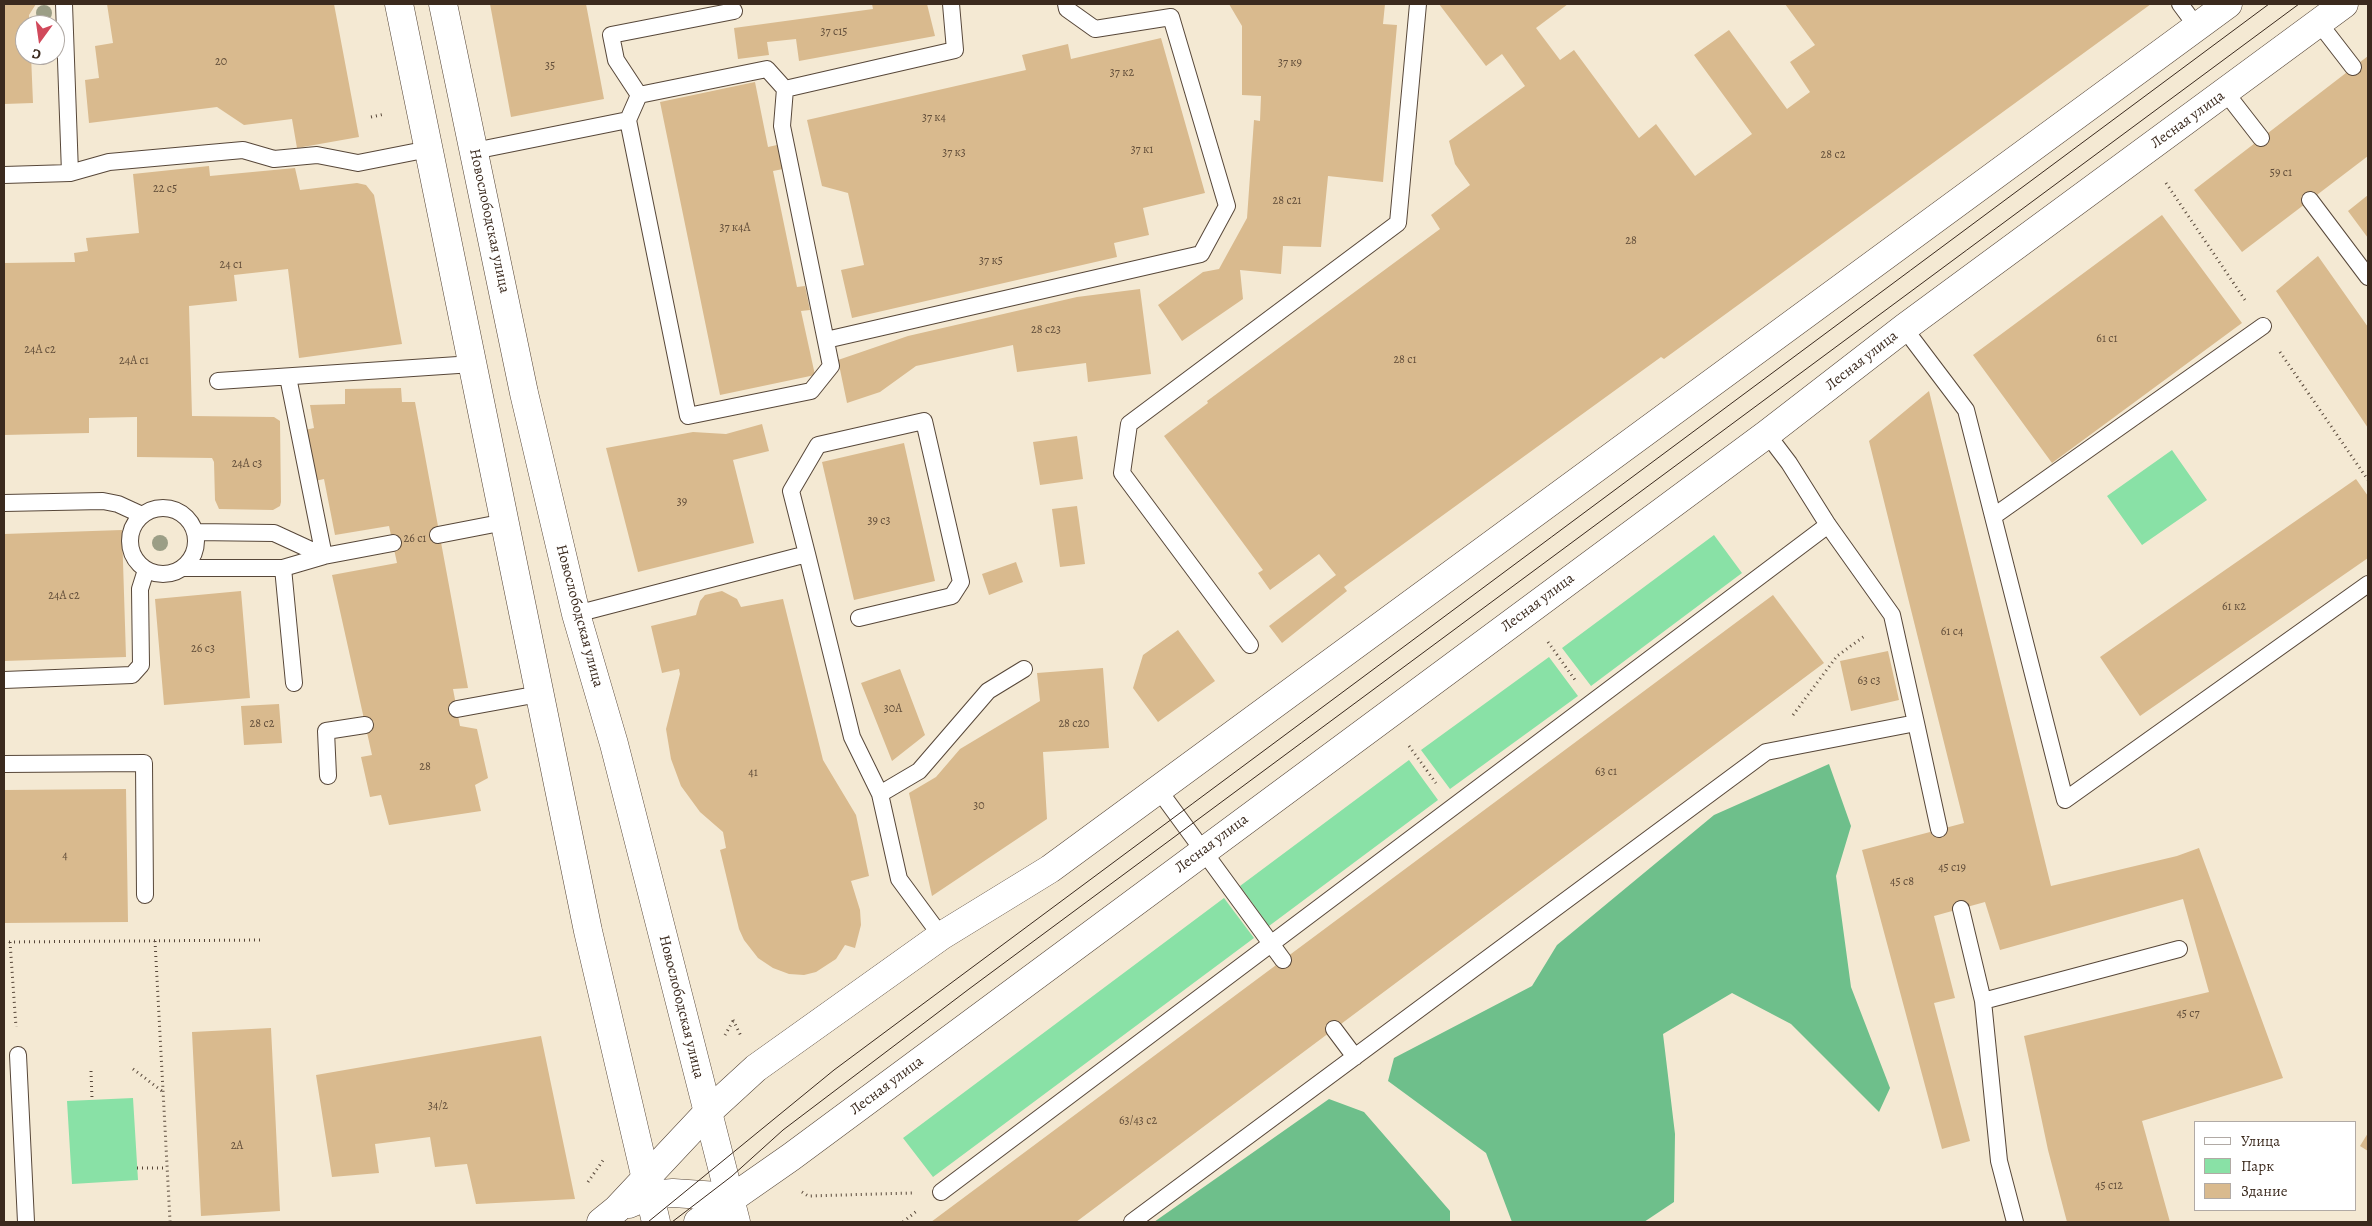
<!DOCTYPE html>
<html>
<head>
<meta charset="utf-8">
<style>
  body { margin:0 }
  #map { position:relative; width:2372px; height:1226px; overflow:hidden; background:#f4e9d3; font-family:Alegreya,serif }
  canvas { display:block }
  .frame { position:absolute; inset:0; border:5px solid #3b2a1e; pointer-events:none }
  .legend { position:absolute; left:2194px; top:1121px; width:162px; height:90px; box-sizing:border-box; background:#fff; border:1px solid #b1aaa5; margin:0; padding:6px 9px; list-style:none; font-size:15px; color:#3b2a1e }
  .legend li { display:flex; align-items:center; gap:10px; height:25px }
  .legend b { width:25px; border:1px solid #b1aaa5 }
  .north { position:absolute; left:15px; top:15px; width:50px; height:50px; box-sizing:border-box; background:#fff; border:1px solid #b1aaa5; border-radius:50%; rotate:194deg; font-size:14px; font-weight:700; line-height:20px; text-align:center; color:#3b2a1e }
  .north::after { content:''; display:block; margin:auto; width:18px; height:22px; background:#d1495b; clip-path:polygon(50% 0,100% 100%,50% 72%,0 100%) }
</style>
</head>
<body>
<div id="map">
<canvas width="2372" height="1226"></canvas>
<div class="frame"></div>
<ul class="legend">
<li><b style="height:6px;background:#fff"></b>Улица</li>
<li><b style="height:14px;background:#89e1a6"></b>Парк</li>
<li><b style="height:14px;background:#d9ba8e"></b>Здание</li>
</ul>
<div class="north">С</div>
</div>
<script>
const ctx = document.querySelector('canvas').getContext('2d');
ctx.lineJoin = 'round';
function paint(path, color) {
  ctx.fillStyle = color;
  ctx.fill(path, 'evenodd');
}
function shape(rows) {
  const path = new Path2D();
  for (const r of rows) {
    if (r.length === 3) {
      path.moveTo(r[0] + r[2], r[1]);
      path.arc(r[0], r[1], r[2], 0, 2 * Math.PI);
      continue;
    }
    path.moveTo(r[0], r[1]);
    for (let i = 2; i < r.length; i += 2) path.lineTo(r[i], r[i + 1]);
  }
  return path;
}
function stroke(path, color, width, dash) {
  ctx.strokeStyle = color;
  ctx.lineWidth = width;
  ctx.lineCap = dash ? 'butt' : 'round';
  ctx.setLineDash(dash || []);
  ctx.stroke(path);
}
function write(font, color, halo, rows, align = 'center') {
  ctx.font = font + ' Alegreya,serif';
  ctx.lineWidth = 4;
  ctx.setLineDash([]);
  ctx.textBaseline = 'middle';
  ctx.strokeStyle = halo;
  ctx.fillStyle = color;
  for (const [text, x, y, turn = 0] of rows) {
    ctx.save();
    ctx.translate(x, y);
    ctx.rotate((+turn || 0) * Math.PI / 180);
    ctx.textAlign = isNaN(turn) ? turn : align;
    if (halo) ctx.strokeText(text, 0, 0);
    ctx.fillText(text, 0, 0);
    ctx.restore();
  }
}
const green = shape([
  [2172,450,2207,500,2142,545,2107,496],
  [1714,535,1742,573,1591,686,1562,648],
  [1549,657,1578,696,1450,789,1421,750],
  [1409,760,1438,800,1269,926,1240,886],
  [1224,898,1254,938,933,1177,903,1138],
  [133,1098,138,1180,72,1184,67,1101]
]);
const forest = shape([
  [1829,764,1851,826,1836,876,1851,987,1890,1088,1879,1112,1791,1024,1732,993,1663,1034,1675,1134,1674,1202,1644,1222,1512,1222,1486,1153,1388,1081,1394,1058,1532,986,1557,945,1714,815],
  [1329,1099,1364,1112,1450,1211,1450,1222,1154,1222]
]);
const building = shape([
  [4,4,36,4,29,15,29,25,25,25,25,55,31,55,33,103,4,104],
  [107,4,334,4,359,137,297,148,292,119,244,125,217,107,89,123,85,80,99,78,95,46,113,43],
  [490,4,586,4,604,99,511,117],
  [872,4,927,4,935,36,799,61,796,39,767,42,769,55,738,59,734,28,873,9],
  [1229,4,1385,4,1383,24,1397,25,1383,182,1328,176,1321,247,1283,246,1281,274,1240,270,1243,299,1182,341,1158,305,1203,272,1219,269,1247,218,1254,120,1260,121,1261,96,1242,95,1242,26],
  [1439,4,1568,4,1536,28,1560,60,1574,50,1639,138,1656,124,1695,176,1752,134,1694,55,1729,30,1787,109,1810,92,1790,62,1815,45,1785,4,2151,4,1664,359,1661,357,1344,587,1347,591,1282,643,1269,626,1336,575,1319,554,1270,590,1258,573,1263,570,1164,436,1208,403,1207,401,1440,229,1431,215,1470,185,1455,164,1449,141,1525,86,1502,54,1486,66],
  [1161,38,1205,193,1143,208,1149,235,1114,243,1117,257,852,318,841,270,864,265,848,193,822,186,807,120,1026,70,1022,55,1068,44,1071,59],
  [2368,56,2368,156,2242,252,2194,190],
  [755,82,768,147,777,145,783,169,773,171,797,287,805,286,810,310,801,311,815,375,720,395,660,102],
  [209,166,210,176,295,168,300,190,357,183,366,185,374,195,402,344,299,358,288,269,234,275,237,301,189,306,192,416,274,417,280,421,281,502,280,506,273,510,219,509,215,500,214,462,212,458,137,457,137,417,89,418,89,433,4,435,4,263,75,262,74,253,88,251,86,238,139,233,133,174],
  [2368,195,2368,238,2348,211],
  [2162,215,2242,323,2052,463,1973,355],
  [2318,256,2368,327,2368,428,2276,291],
  [1140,289,1151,374,1088,382,1086,363,1017,372,1013,345,916,366,880,392,847,403,838,360,908,336,1077,297],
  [401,388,402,402,415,402,468,688,453,689,460,726,477,729,488,778,475,785,481,811,389,825,381,795,370,797,361,757,372,755,332,575,397,563,389,526,335,535,324,479,315,481,305,430,314,428,310,405,345,404,345,389],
  [1929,391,2051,886,2177,856,2199,848,2283,1078,2142,1121,2170,1222,2067,1222,2048,1150,2024,1036,2209,992,2183,899,2000,950,1985,902,1934,916,1955,998,1934,1003,1970,1141,1942,1149,1862,850,1964,823,1869,441],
  [762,424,769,451,733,460,754,543,638,572,606,448,693,432,726,434],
  [1077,436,1083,479,1040,485,1033,442],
  [904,443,935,581,854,600,822,462],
  [2356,479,2368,496,2368,558,2140,716,2100,657],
  [1077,506,1085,564,1060,567,1052,509],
  [122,530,126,657,4,661,4,534],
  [1016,562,1023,582,989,595,982,574],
  [241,591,250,698,164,705,155,599],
  [722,591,737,599,741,607,783,599,823,760,856,815,869,876,851,881,860,910,861,925,855,948,845,945,836,959,816,972,804,975,789,974,773,968,758,958,744,940,739,929,720,850,726,848,723,832,700,812,681,786,671,759,666,729,680,674,679,669,662,673,651,626,696,615,700,601,705,595],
  [1773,595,1824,663,1076,1222,931,1222],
  [1178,630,1215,681,1158,722,1133,688,1143,655],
  [1888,651,1899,700,1851,711,1840,661],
  [1103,668,1109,748,1043,752,1047,819,932,896,909,793,936,777,960,749,1040,701,1037,673],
  [900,669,925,735,892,761,861,683],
  [279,704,282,743,244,745,241,706],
  [126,789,128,922,4,923,4,790],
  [271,1028,280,1211,201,1216,192,1032],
  [541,1036,575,1199,476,1204,467,1164,435,1167,430,1137,375,1144,379,1173,332,1177,316,1075],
  [2368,1133,2368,1151,2360,1146]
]);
const path = shape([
  [371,117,385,114],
  [2166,183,2247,303],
  [2280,352,2368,480],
  [1548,642,1575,680],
  [1793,715,1837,656,1866,635],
  [1409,746,1436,783],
  [155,941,170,1221],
  [4,942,263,940],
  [10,942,16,1027],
  [733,1020,741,1036],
  [725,1035,733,1021],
  [133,1069,162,1091],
  [91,1071,92,1099],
  [137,1168,167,1168],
  [588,1182,604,1159],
  [802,1192,808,1196,912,1193],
  [903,1222,918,1210]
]);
const lane = shape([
  [64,4,70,173],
  [2180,4,2197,27],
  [2319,23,2353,67],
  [2226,93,2261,138],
  [639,95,616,60,611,35,734,11],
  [628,120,639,95,767,69,785,89,955,50,951,4],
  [474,151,628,120,688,416,811,391,831,366,782,126,785,89],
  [4,175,70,173,109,162,243,150,274,159,317,155,358,163,429,149],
  [2310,200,2368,277],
  [1904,328,1966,410,2065,800,2368,584],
  [826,340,1201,254,1227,206,1171,17,1095,29,1067,9,1066,4],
  [288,377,324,556],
  [218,381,473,364],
  [4,503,103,501,118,504,142,515],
  [163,541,33],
  [1994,516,2263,326],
  [195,532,274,533,324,556],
  [438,535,505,522],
  [807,554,791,491,818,445,924,421,961,582,952,596,859,618],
  [182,568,283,568],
  [576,614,807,554,852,737,880,794,899,879,941,936],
  [1250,645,1122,473,1129,424,1398,223,1418,4],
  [4,680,132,675,141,665,140,589,146,570],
  [294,683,283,568,324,556,393,543],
  [457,709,539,694],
  [1916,723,1939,829],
  [4,764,144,763,145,895],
  [328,776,326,731,365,725],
  [1158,789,1283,960],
  [880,794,919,771,988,691,1024,669],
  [1961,909,1983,1001,1999,1161,2015,1222],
  [1983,1001,2179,949],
  [1334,1029,1355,1057],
  [18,1055,26,1222],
  [941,1192,1828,525],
  [1132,1222,1766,752,1916,723,1892,615,1828,525,1789,463,1767,434]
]);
const secondary = shape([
  [629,1204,650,1195,673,1193,718,1196,730,1200],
  [601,1222,617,1209,708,1112,756,1068,941,936,1050,869,2228,4],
  [698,1222,791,1157,1767,434,1904,328,2344,4]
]);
const primary = shape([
  [399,4,588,931,656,1222],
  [443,4,524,393,576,614,614,744,736,1222]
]);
const tram = shape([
  [648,1222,834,1070,2269,4],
  [672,1222,732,1176,783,1130,969,989,2299,4]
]);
const trees = [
  [44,13],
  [160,543]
];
const numberNames = [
  ["37 с15",834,32],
  ["20",221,62],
  ["37 к9",1290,63],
  ["35",550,66],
  ["37 к2",1122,73],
  ["37 к4",934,118],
  ["37 к1",1142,150],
  ["37 к3",954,153],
  ["28 с2",1833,155],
  ["59 с1",2281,173],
  ["22 с5",165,189],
  ["28 с21",1287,201],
  ["37 к4А",735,228],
  ["28",1631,241],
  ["37 к5",991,261],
  ["24 с1",231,265],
  ["28 с23",1046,330],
  ["61 с1",2107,339],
  ["24А с2",40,350],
  ["28 с1",1405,360],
  ["24А с1",134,361],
  ["24А с3",247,464],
  ["39",682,502],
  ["39 с3",879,521],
  ["26 с1",415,539],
  ["24А с2",64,596],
  ["61 к2",2234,607],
  ["61 с4",1952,632],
  ["26 с3",203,649],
  ["63 с3",1869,681],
  ["30А",893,709],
  ["28 с2",262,724],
  ["28 с20",1074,724],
  ["28",425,767],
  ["63 с1",1606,772],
  ["41",753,773],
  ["30",979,806],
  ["4",65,856],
  ["45 с19",1952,868],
  ["45 с8",1902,882],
  ["45 с7",2188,1014],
  ["34/2",438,1106],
  ["63/43 с2",1138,1121],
  ["2А",237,1146],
  ["45 с12",2109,1186]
];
const streetNames = [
  ["Лесная улица",2188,120,-36],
  ["Новослободская улица",489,221,78],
  ["Лесная улица",1862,361,-38],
  ["Лесная улица",1538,603,-37],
  ["Новослободская улица",579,616,75],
  ["Лесная улица",1212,844,-37],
  ["Новослободская улица",681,1007,76],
  ["Лесная улица",887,1086,-37]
];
paint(green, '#89e1a6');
paint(forest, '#6ebf8b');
paint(building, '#d9ba8e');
stroke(lane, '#574739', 18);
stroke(secondary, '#574739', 29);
stroke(primary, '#574739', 29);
stroke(path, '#574739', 3, [1, 4]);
stroke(lane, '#fff', 16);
stroke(secondary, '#fff', 28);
stroke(primary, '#fff', 28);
stroke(tram, '#3b2a1e', 1);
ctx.fillStyle = '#9b9e86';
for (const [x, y] of trees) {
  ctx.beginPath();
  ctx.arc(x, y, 8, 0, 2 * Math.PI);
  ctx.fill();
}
write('12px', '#624e3a', null, numberNames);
write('15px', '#3b2a1e', '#fff', streetNames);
</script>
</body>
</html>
